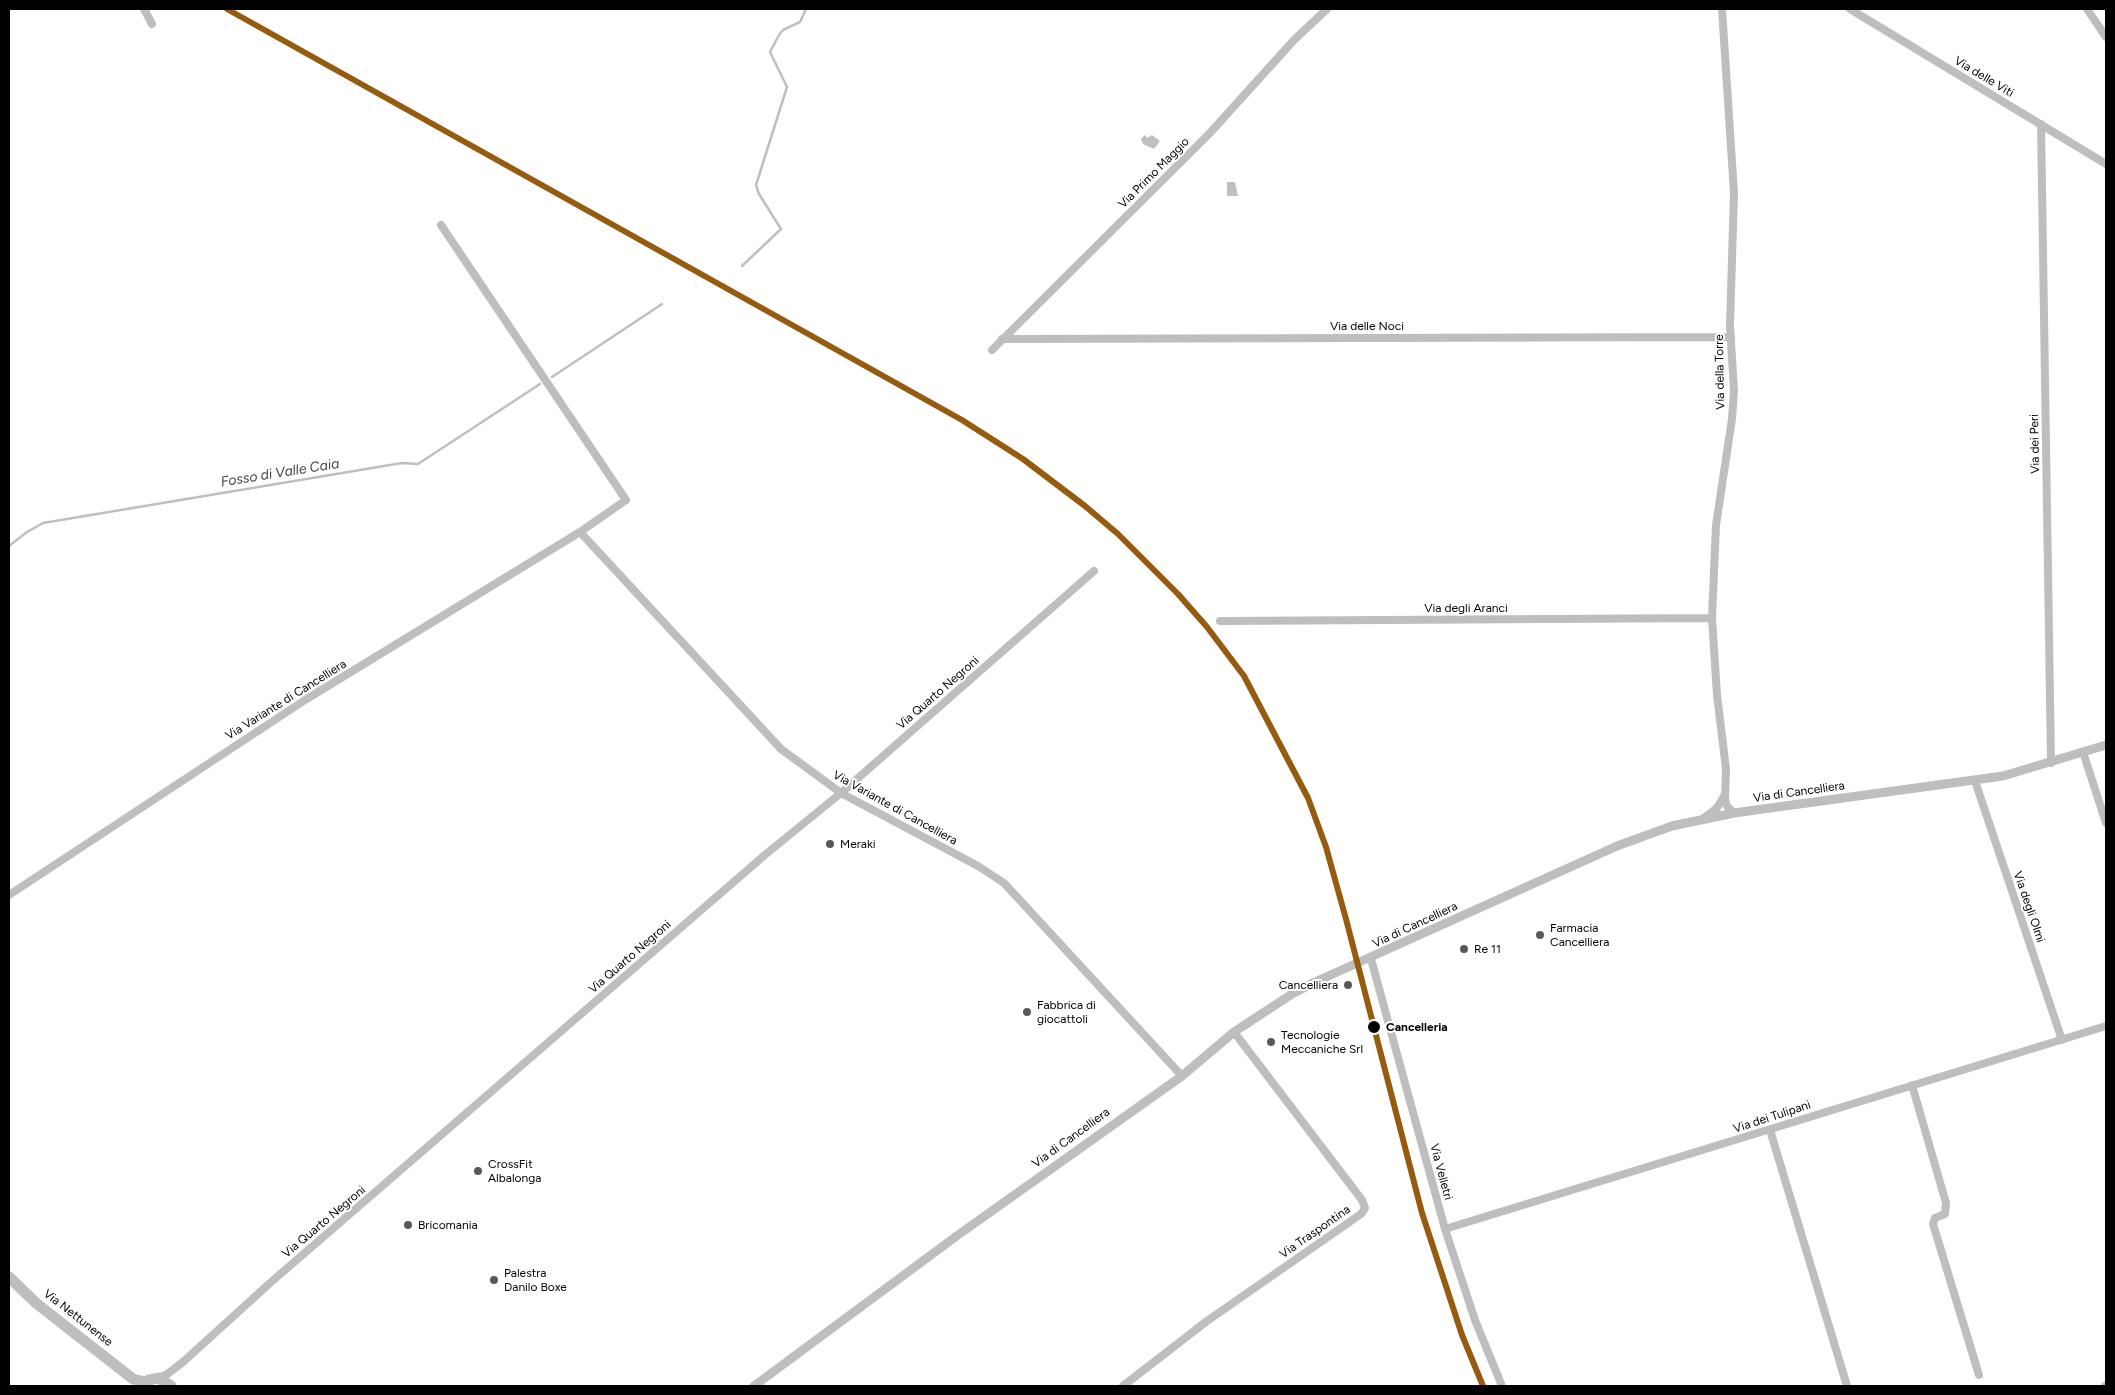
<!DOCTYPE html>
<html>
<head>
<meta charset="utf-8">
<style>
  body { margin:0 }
  #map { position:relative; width:2115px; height:1395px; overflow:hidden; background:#fff; font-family:Figtree,sans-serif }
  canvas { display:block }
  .frame { position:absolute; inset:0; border:10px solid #000; pointer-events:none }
</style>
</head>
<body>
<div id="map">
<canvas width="2115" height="1395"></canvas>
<div class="frame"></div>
</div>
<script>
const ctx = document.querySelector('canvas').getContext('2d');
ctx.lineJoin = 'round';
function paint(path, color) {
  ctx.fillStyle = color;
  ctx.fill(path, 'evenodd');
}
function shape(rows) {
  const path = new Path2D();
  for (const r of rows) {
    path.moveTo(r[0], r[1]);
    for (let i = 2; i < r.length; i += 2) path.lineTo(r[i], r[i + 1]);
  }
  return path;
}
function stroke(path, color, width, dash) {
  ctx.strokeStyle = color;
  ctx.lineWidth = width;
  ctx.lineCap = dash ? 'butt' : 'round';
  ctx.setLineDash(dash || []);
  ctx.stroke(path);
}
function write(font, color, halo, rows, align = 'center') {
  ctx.font = font + ' Figtree,sans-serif';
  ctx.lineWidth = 4;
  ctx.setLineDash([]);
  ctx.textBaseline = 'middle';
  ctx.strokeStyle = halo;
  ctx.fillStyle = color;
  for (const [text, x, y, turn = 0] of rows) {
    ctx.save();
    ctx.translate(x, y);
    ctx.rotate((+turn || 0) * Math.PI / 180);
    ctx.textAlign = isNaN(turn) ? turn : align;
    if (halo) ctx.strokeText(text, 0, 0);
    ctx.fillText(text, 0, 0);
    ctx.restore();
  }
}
const water = shape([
  [1145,135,1147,138,1152,135,1160,141,1154,149,1143,144,1141,139],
  [1227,182,1235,182,1238,196,1227,196]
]);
const stream = shape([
  [742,266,781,229,759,194,756,185,787,87,770,52,779,35,783,30,800,22,806,9],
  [552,377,662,304],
  [9,546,27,532,43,523,402,463,418,464,540,384]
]);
const minor = shape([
  [144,9,152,24],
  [1722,9,1734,193,1730,325,1734,391,1732,419,1716,525,1712,618,1717,695,1726,769,1725,800,1727,806,1734,813],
  [1850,9,2106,164],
  [2087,9,2106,37],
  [2041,124,2051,763],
  [1002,339,1731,337],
  [992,350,1209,134,1294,40,1327,9],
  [580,532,781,749,841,793,978,866,1004,883,1182,1076],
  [1220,621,1712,618],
  [2083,752,2106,823],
  [1975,781,2062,1040],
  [1704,818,1717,808,1724,796],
  [9,895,305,700,580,532,626,500,441,225],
  [1371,959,1445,1229,1475,1320,1502,1386],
  [1912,1085,1946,1203,1945,1214,1935,1218,1933,1224,1979,1375],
  [1770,1130,1847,1386],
  [1445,1229,2106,1026],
  [156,1378,166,1375,183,1362,270,1283,766,854,841,793,1094,571],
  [1123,1386,1207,1321,1361,1214,1365,1208,1362,1200,1234,1032],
  [2105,1386,2106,1386]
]);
const tertiary = shape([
  [754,1386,958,1235,1182,1076,1234,1032,1292,994,1315,982,1617,846,1672,826,1734,813,2003,776,2106,745]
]);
const primary = shape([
  [9,1277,36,1303,133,1379,145,1382],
  [141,1386,149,1380,158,1378,171,1386]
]);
const rail1 = shape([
  [227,9,962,420,1023,459,1085,506,1118,534,1178,594,1207,627,1244,676,1308,798,1326,847,1346,919,1422,1213,1462,1335,1483,1386]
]);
const markers = [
  [830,844,5,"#595959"],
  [1540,935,5,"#595959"],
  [1464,949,5,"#595959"],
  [1348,985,5,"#595959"],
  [1027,1012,5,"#595959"],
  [1374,1027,7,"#000"],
  [1271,1042,5,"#595959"],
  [478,1171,5,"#595959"],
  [408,1225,5,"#595959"],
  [494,1280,5,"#595959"]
];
const streetNames = [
  ["Via delle Viti",1984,77,31],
  ["Via Primo Maggio",1154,173,-45],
  ["Via delle Noci",1367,326],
  ["Via della Torre",1720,372,-91],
  ["Via dei Peri",2035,444,-91],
  ["Via degli Aranci",1466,608],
  ["Via Quarto Negroni",938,693,-41],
  ["Via Variante di Cancelliera",286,700,-32],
  ["Via di Cancelliera",1799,792,-8],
  ["Via Variante di Cancelliera",895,808,29],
  ["Via degli Olmi",2029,907,71],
  ["Via di Cancelliera",1415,925,-25],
  ["Via Quarto Negroni",630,957,-41],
  ["Via dei Tulipani",1772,1117,-18],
  ["Via di Cancelliera",1071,1138,-36],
  ["Via Velletri",1441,1172,75],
  ["Via Quarto Negroni",324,1222,-40],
  ["Via Traspontina",1315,1232,-35],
  ["Via Nettunense",78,1318,38]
];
const poiNames = [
  ["Meraki",840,844],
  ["Farmacia",1550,928],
  ["Cancelliera",1550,942],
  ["Re 11",1474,949],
  ["Cancelliera",1338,985,"right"],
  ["Fabbrica di",1037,1005],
  ["giocattoli",1037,1019],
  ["Tecnologie",1281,1035],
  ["Meccaniche Srl",1281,1049],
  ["CrossFit",488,1164],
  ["Albalonga",488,1178],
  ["Bricomania",418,1225],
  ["Palestra",504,1273],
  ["Danilo Boxe",504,1287]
];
const stopNames = [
  ["Cancelleria",1386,1027]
];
const waterNames = [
  ["Fosso di Valle Caia",280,473,-9]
];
paint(water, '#bfbfbf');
stroke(stream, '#bfbfbf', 2.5);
stroke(minor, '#bebebe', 8);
stroke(tertiary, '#bebebe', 9);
stroke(primary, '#bebebe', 11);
stroke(rail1, '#965b0e', 6);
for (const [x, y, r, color] of markers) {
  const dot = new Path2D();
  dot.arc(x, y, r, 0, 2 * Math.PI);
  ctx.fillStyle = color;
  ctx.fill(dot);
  stroke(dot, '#fff', 2);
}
write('12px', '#000', '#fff', streetNames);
write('12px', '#000', '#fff', poiNames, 'left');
write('bold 12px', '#000', '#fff', stopNames, 'left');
write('italic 14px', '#444', '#fff', waterNames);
</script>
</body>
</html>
